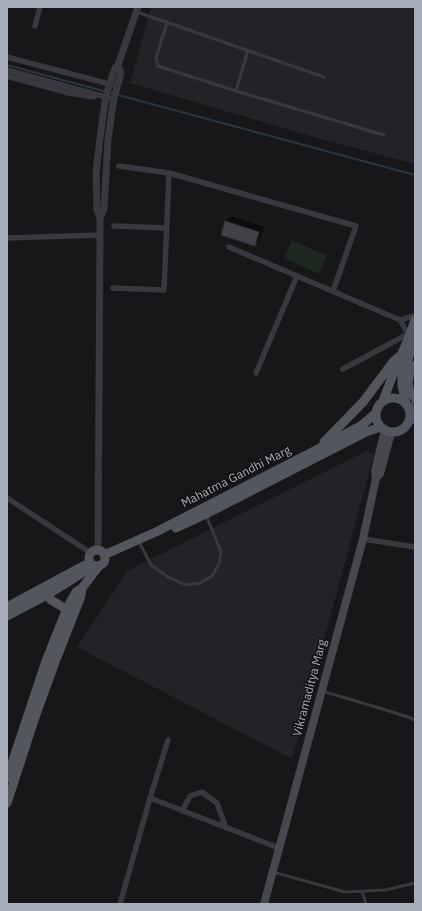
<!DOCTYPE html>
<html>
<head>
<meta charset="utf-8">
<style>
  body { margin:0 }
  #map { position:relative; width:422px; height:911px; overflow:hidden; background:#171719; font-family:"IBM Plex Sans",sans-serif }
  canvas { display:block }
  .frame { position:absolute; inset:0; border:8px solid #a8aeba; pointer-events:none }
</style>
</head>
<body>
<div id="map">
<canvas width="422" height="911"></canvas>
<div class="frame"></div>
</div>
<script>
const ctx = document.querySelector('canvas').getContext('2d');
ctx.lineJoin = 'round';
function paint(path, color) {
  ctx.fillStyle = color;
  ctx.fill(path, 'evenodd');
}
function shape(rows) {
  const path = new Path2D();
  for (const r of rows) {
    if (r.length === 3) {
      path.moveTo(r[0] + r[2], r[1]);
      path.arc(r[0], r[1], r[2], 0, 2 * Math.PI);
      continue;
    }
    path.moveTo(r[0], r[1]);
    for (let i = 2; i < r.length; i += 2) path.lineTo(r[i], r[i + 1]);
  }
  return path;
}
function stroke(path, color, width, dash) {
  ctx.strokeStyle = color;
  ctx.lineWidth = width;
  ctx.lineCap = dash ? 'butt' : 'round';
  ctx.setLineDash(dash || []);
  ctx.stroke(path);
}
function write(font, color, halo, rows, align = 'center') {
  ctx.font = font + ' "IBM Plex Sans",sans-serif';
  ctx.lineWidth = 3;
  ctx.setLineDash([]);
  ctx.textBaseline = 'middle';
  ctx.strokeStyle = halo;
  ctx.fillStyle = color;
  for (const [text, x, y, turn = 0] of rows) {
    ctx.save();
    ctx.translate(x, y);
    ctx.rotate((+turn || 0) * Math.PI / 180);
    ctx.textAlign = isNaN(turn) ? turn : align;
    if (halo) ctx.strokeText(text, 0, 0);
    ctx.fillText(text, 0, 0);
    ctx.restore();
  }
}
const built = shape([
  [151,7,415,7,415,164,321,139,130,83],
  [366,451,374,454,292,759,77,647,127,571]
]);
const green = shape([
  [292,240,327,256,319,274,284,258]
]);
const shadow = shape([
  [231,216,264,227,259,240,254,245,226,221]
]);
const stream = shape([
  [7,65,415,175]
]);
const building = shape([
  [225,221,259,232,255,246,221,235,225,221]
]);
const service = shape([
  [137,12,324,77],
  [167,23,156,58,158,66,236,91,384,135],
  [236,91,248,50],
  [140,544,151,565,168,577,186,585,200,583,212,576,219,564,221,552,206,515],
  [322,691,386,710,411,718,415,721],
  [273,872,345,892,385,890,415,883],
  [362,891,366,904]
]);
const minor = shape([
  [35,26,40,7],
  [7,57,117,86],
  [7,70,109,98],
  [7,76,69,93,94,97],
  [119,166,169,173,356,226,333,291],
  [114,226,167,228],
  [7,238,100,235],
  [229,247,400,320],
  [113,288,164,290,169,173],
  [410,335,408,334,400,320,413,316,415,316],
  [343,369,408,334],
  [256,373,297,276],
  [7,498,91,553],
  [363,539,415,547],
  [150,798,279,848],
  [182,811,190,796,202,792,217,803,226,828],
  [120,904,150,798,168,740]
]);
const tertiary = shape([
  [100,218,104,209,108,139,114,98,121,73,118,65],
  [98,551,100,235,100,218,97,210,96,173,100,138,106,95,115,68,118,65,138,7]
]);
const secondary = shape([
  [407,406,415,405],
  [409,421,415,419],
  [376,478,380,474,391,433],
  [264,904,363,539,376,478,375,471,385,430]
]);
const primary = shape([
  [411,365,408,383,410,391,415,398],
  [393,415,17],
  [383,401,395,369,410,335,415,320],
  [406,404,402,385,402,376,415,340],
  [324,442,363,402,393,362,401,355],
  [176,528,206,514,366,432,381,427],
  [97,558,8],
  [104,555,158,531,320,448,362,425,376,413],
  [47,595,51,600,66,609],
  [7,607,85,565],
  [7,616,47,595,73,579,93,565],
  [7,778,46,661,68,606,76,592,82,588,99,566],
  [7,803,33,723,55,662,81,596,82,588]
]);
const streetNames = [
  ["Mahatma Gandhi Marg",236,477,-27],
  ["Vikramaditya Marg",310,688,-75]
];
paint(built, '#232327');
paint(green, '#1f2820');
paint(shadow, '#0007');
stroke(stream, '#2c363f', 2);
paint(building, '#414247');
stroke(building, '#313136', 1);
stroke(service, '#38393f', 3);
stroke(minor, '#38393f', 5.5);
stroke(tertiary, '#38393f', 7);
stroke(secondary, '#46484f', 8);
stroke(primary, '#54565e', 9);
write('12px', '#a8aeba', '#121214', streetNames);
</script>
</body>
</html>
